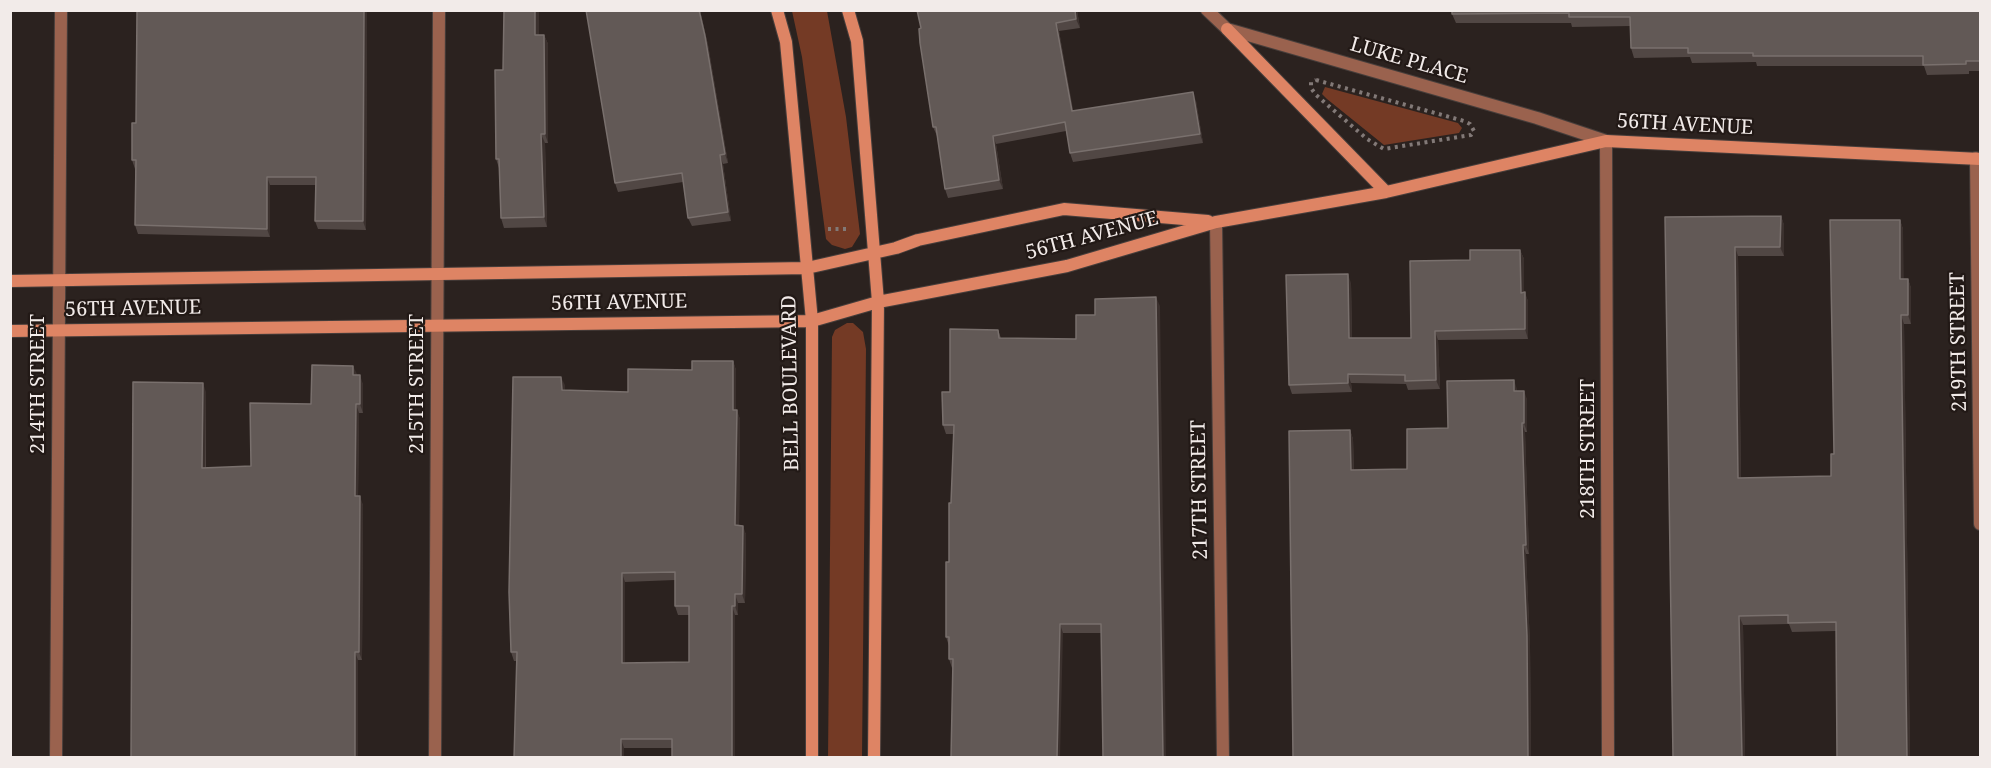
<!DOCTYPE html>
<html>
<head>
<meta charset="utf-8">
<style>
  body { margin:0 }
  #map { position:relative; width:1991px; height:768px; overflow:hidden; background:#2b221f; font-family:"Noto Serif",serif }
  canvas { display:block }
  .frame { position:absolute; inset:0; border:12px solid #f2ebe9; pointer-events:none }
</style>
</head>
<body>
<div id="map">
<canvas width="1991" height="768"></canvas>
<div class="frame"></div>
</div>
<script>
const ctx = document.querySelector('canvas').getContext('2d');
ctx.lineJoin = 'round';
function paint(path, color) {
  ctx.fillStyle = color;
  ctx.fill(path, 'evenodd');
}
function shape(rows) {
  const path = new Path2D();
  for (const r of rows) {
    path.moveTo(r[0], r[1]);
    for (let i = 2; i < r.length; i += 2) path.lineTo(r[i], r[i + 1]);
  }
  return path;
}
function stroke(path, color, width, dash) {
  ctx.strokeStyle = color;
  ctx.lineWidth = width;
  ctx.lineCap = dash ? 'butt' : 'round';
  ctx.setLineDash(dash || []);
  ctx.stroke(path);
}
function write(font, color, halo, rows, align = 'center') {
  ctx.font = font + ' "Noto Serif",serif';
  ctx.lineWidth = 4.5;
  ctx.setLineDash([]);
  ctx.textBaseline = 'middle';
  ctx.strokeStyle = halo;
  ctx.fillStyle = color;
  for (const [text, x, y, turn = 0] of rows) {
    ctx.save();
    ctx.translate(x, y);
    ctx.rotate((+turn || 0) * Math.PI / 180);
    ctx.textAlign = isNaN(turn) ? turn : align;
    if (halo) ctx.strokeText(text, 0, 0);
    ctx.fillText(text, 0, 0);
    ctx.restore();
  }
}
const green = shape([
  [792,11,827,11,846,117,860,234,852,247,845,249,832,245,826,239,802,57],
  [1325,87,1458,123,1462,128,1459,133,1384,145,1327,99,1322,94],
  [847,323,853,323,863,332,866,349,862,757,828,758,832,337,835,330]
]);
const path = shape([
  [1316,80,1464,121,1470,124,1474,131,1471,135,1384,149,1367,139,1316,95,1311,88,1311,82,1316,80],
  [828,229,849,229]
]);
const street = shape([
  [1207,10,1227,29,1537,118,1606,141,1608,758],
  [1976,158,1980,524],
  [1216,222,1223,758],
  [56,758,61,10],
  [435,758,439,10]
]);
const secondary = shape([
  [777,10,786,42,812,321,812,758],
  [848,10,857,41,878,302,874,758],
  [1227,29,1386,192],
  [10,281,807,268,896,248,918,240,1064,209,1208,221],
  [10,331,812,321,878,302,1067,266,1216,222,1386,192,1606,141,1980,159]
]);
const wall = shape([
  [367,10,366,230,318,229,315,221,316,185,270,185,270,237,138,234,135,225,135,169,132,160,136,123],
  [504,10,539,10,539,35,544,35,548,44,548,143,545,143,547,227,504,228,501,218,499,168,496,159,503,70],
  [586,10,700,10,708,45,728,163,723,164,731,221,692,226,688,218,683,182,618,192,615,183],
  [917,10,1077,10,1080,28,1059,31,1073,111,1196,101,1203,143,1073,162,1070,153,1066,131,996,144,1003,189,948,198,945,189,937,136,933,127,921,28],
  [1980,10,1980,71,1969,71,1969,74,1927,75,1924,66,1757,66,1756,62,1692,63,1690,57,1634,58,1631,48,1631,26,1572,27,1571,23,1456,23,1452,14],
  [1781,216,1784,225,1784,256,1738,256,1741,478,1831,476,1834,454,1900,220,1903,229,1903,279,1908,279,1911,288,1911,324,1904,324,1910,758,1837,758,1836,631,1792,632,1789,624,1743,625,1745,758,1665,217],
  [1520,250,1524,259,1524,292,1528,301,1528,339,1438,340,1440,389,1408,390,1406,384,1351,383,1352,392,1292,394,1289,385,1351,283,1352,338,1411,338,1470,260],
  [1160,306,1101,633,1063,633,952,668,949,659,949,646,946,637,954,434,946,434,943,425,950,392,998,330,1001,338,1076,339,1095,315],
  [733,361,736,370,736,410,740,419,739,525,746,534,745,603,738,603,738,615,735,615,735,758,672,758,672,748,624,748,624,758,514,758,517,661,514,661,511,652,565,385,565,390,628,392,692,370],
  [675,580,675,606,678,615,689,615,689,662,625,663,625,582],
  [357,375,363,384,363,413,359,413,358,496,363,505,362,660,358,660,131,758,206,392,206,468,251,466,311,404],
  [1517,389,1517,391,1527,399,1527,432,1525,432,1529,554,1526,554,1530,645,1531,758,1293,758,1350,430,1353,439,1354,470,1407,469,1448,428]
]);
const shadedWall = shape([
  [364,10,367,10,366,230,363,221],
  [535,10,539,10,539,44,535,35],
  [699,10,700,10,708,45,728,163,725,154],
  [1075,10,1077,10,1080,28,1076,19],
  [1056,23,1059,31,1075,120,1072,111],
  [544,35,548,44,548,143,545,134],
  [1193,92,1196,101,1203,143,1200,134],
  [541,134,545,143,547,227,544,217],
  [993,136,996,144,1003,189,999,180],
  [720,155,723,164,731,221,728,212],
  [267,177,270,185,270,237,267,229],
  [1781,216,1784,225,1784,256,1780,247],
  [1900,220,1903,229,1904,288,1900,279],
  [1735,247,1738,256,1741,487,1738,478],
  [1520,250,1524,259,1524,302,1521,293],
  [1348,274,1351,283,1352,347,1349,338],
  [1908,279,1911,288,1911,324,1908,315],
  [1525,292,1528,301,1528,339,1525,329],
  [1156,297,1160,306,1166,758,1163,758],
  [1901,315,1904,324,1910,758,1907,758],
  [1435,331,1438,340,1440,389,1436,380],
  [733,361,736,370,736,419,733,410],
  [353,366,357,374,356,384,353,375],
  [1348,374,1351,383,1352,392,1348,383],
  [360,375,363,384,363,413,360,404],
  [561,377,565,385,565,399,562,390],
  [1514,380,1517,389,1517,400,1514,391],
  [203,383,206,392,205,476,202,468],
  [1524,391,1527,399,1527,432,1524,423],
  [356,404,359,413,358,505,355,496],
  [737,410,740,419,739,534,735,525],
  [1522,423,1525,432,1529,554,1526,545],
  [1350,430,1353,439,1354,479,1351,470],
  [360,496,363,505,362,660,359,652],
  [743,526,746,534,745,603,742,594],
  [1523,545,1526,554,1530,645,1531,758,1528,758],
  [622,573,625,582,625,672,622,663],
  [735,594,738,603,738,615,735,606],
  [732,606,735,615,735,758,732,758],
  [1739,616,1743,625,1745,758,1742,758],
  [1060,624,1063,633,1060,758,1057,758],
  [355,652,358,660,358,758,355,758],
  [621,739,624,748,624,758,621,758]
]);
const building = shape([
  [137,10,364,10,363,221,315,221,316,177,267,177,267,229,135,225,136,160,132,160,132,123,136,123,137,10],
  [504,10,535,10,535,35,544,35,545,134,541,134,544,217,501,218,499,159,496,159,495,70,503,70,504,10],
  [586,10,699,10,705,36,725,154,720,155,728,212,688,218,682,173,615,183,586,10],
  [917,10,1075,10,1076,19,1056,23,1072,111,1193,92,1200,134,1070,153,1065,122,993,136,999,180,945,189,936,127,933,127,920,43,919,29,921,28,917,10],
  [1452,10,1980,10,1980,61,1966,61,1966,64,1923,65,1923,56,1753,56,1753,53,1688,53,1688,48,1631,48,1630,17,1569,17,1569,13,1452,14,1452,10],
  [1781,216,1780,247,1735,247,1738,478,1831,476,1831,454,1834,454,1830,220,1900,220,1900,279,1908,279,1908,315,1901,315,1907,758,1837,758,1836,622,1788,623,1788,615,1739,616,1742,758,1673,758,1665,217,1781,216],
  [1470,250,1520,250,1521,293,1525,292,1525,329,1435,331,1436,380,1405,381,1405,375,1348,374,1348,383,1289,385,1286,275,1348,274,1349,338,1411,338,1410,261,1470,260,1470,250],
  [1156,297,1163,758,1103,758,1101,624,1060,624,1057,758,951,758,953,659,949,659,949,637,946,637,946,562,949,562,949,503,951,503,954,425,943,425,942,392,950,392,950,329,998,330,999,338,1076,339,1076,315,1095,315,1095,299,1156,297],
  [692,361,733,361,733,410,737,410,735,525,743,526,742,594,735,594,735,606,732,606,732,758,672,758,672,739,621,739,621,758,514,758,517,652,511,652,509,592,513,377,561,377,562,390,628,392,628,369,692,370,692,361],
  [675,572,675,606,689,606,689,662,622,663,622,573,675,572],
  [312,365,353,366,353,375,360,375,360,404,356,404,355,496,360,496,359,652,355,652,355,758,131,758,133,382,203,383,202,468,251,466,250,403,311,404,312,365],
  [1514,380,1514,391,1524,391,1524,423,1522,423,1526,545,1523,545,1527,636,1528,758,1293,758,1289,431,1350,430,1351,470,1407,469,1407,429,1448,428,1447,381,1514,380]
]);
const streetNames = [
  ["LUKE PLACE",1409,61,16],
  ["56TH AVENUE",1685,125,3],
  ["56TH AVENUE",1092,236,-15],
  ["56TH AVENUE",619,303,-1],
  ["56TH AVENUE",133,309,-1],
  ["219TH STREET",1959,342,-91],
  ["BELL BOULEVARD",791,383,-91],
  ["214TH STREET",38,384,-90],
  ["215TH STREET",417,384,-90],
  ["218TH STREET",1588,449,-90],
  ["217TH STREET",1200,490,-91]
];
paint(green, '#743a25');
stroke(street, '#473e3b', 14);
stroke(secondary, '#473e3b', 14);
stroke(path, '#827977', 4, [3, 4.5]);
stroke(street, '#9a624e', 12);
stroke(secondary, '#de8464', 12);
paint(wall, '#514744');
paint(shadedWall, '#3b312e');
paint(building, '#625956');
stroke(building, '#79706d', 1.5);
write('20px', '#f2ebe9', '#221916', streetNames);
</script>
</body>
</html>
